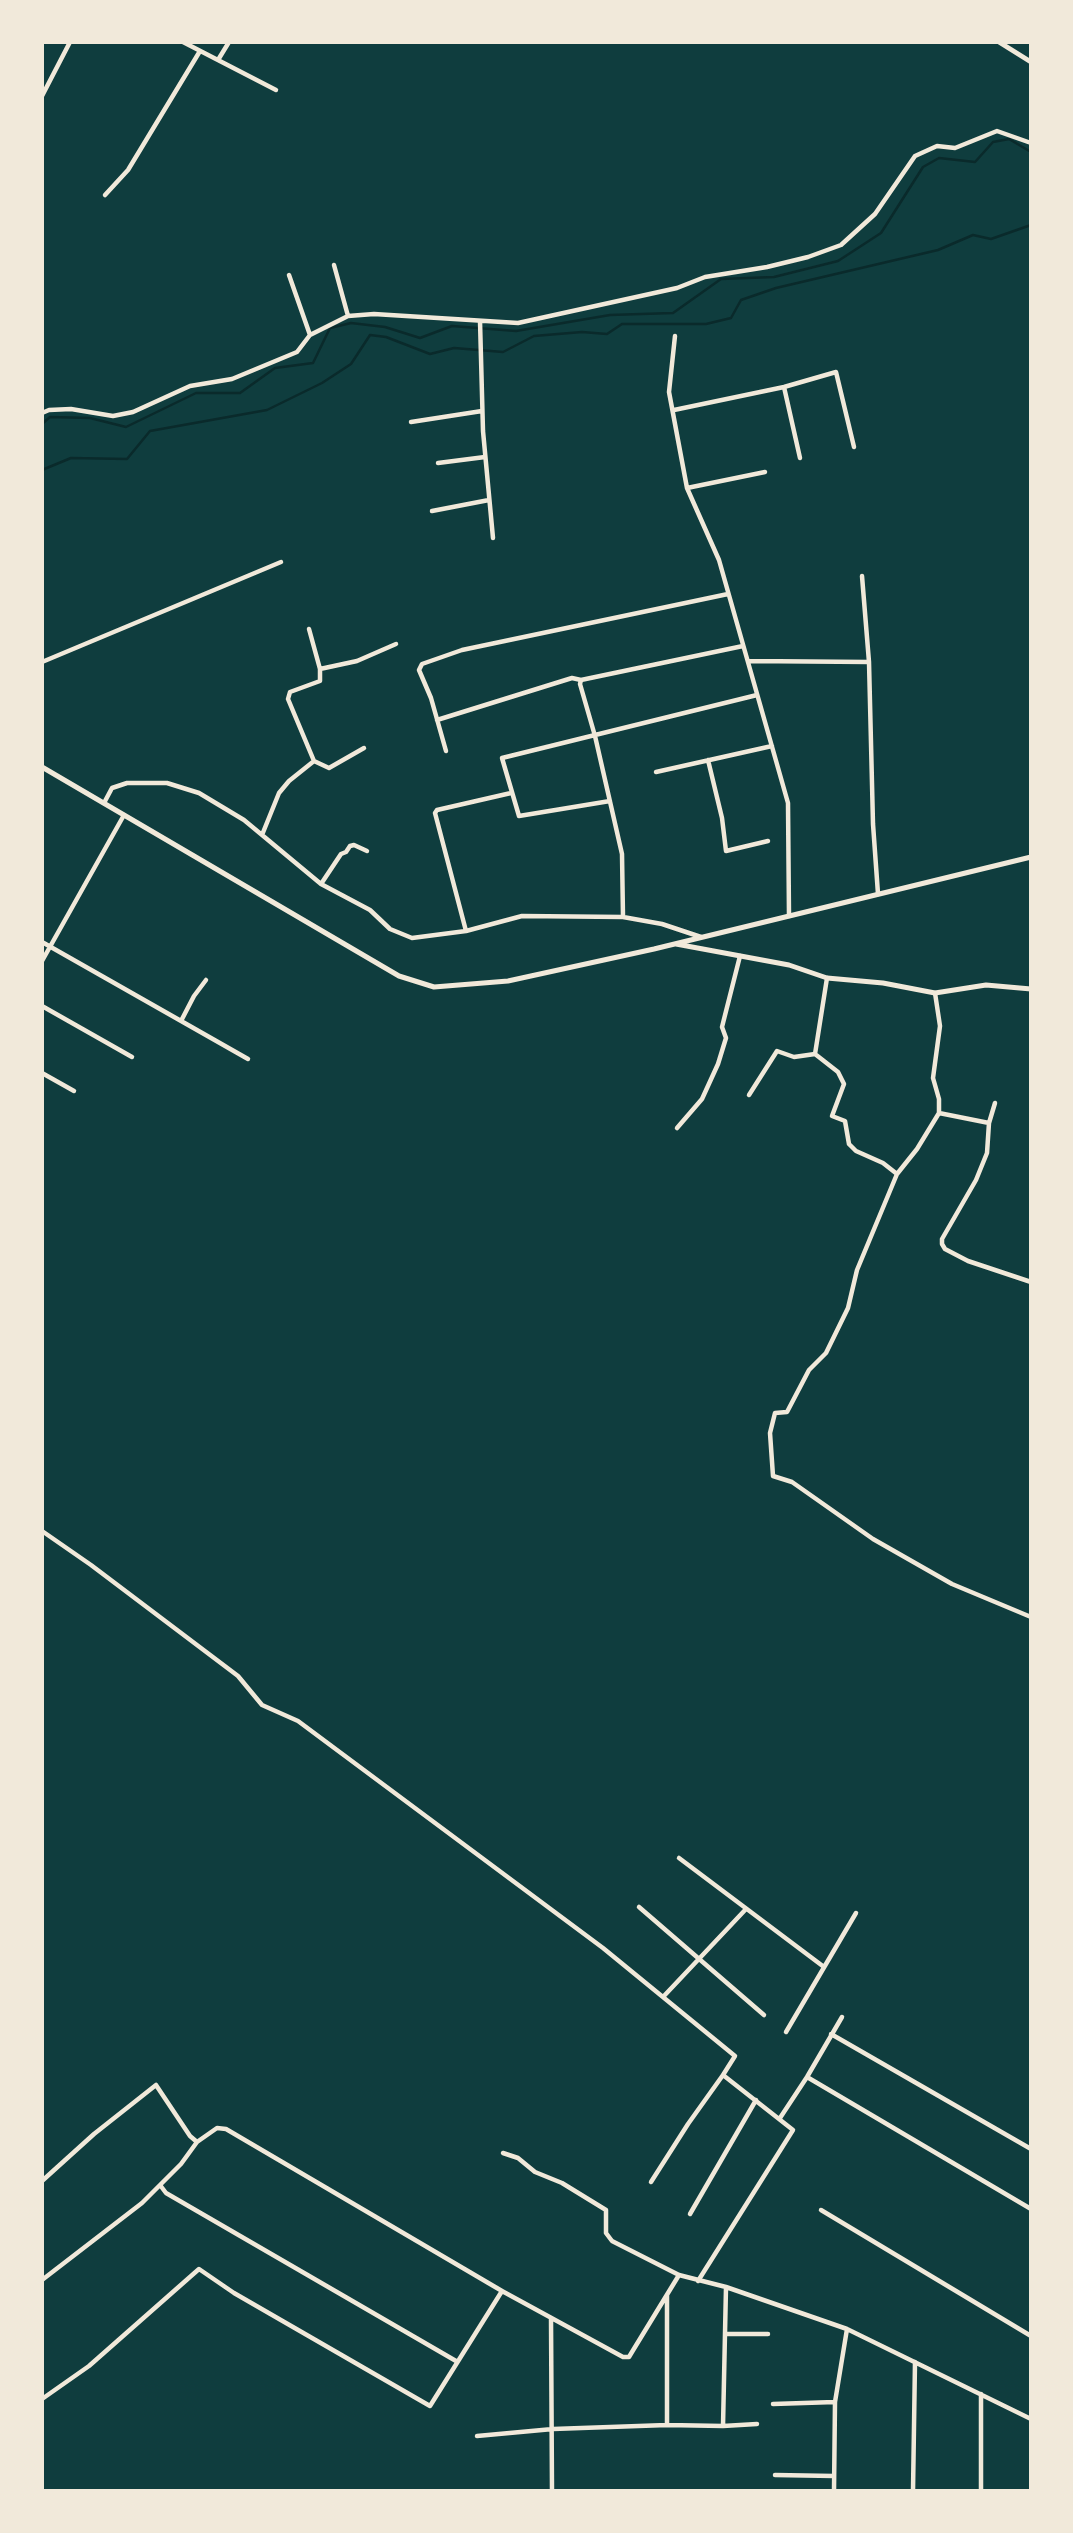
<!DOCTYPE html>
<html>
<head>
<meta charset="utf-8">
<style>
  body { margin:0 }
  #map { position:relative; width:1073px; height:2533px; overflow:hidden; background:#0f3d3e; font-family:"DM Sans",sans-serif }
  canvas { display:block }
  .frame { position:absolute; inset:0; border:44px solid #f1e9da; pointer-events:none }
</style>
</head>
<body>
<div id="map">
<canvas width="1073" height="2533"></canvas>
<div class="frame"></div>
</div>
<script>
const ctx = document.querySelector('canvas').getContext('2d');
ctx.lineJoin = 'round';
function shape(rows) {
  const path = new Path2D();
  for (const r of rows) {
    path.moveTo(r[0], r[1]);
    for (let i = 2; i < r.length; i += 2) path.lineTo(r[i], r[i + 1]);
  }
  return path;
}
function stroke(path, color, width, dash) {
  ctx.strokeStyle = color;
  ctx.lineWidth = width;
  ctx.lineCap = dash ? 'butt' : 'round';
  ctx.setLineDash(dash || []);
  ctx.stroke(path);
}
const stream = shape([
  [42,424,50,417,90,418,126,427,196,393,240,393,275,368,313,363,330,328,351,323,385,327,420,338,452,326,516,331,610,315,673,313,721,279,774,277,838,261,881,233,923,167,939,158,975,162,993,142,1009,139,1031,152],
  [42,470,71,458,127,459,150,431,267,410,322,383,351,364,370,335,386,337,430,354,454,348,503,352,534,336,582,332,607,334,622,324,706,324,731,318,741,300,776,288,938,250,973,235,991,239,1031,225]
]);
const minor = shape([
  [183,42,276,90],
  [218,60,229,42],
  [42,96,70,42],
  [105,195,128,170,200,51],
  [334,265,348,316],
  [289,275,310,335],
  [480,321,483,431,493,538],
  [675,336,669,392,687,488,719,560,788,803,789,916],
  [784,387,800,458],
  [674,410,784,387,836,372,854,447],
  [42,413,49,410,71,409,113,416,133,412,190,386,232,379,297,352,310,335,348,316,374,314,518,323,677,288,705,277,767,267,808,257,841,245,875,214,915,156,937,146,955,148,997,131,1031,143],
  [411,422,482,411],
  [438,463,485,457],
  [687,488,765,472],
  [432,511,489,500],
  [862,576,869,662,873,824,878,894],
  [309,629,320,669,320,681,290,692,288,699,314,761,329,768,364,748],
  [748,661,869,662],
  [42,662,281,562],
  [320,669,357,661,396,644],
  [581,680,580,684,595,736,622,854,623,917],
  [437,720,572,678,581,680,743,646],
  [446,751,431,698,419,670,422,664,462,650,728,594],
  [708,760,722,818,726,851,768,841],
  [656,772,772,746],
  [610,801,519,816,502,758,757,695],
  [104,803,112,788,127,783,167,783,199,793,244,820,321,884,370,910,390,929,412,938,466,931,522,916,623,917,662,924,701,937],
  [262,835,279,793,289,781,314,761],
  [321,884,341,854,346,852,350,846,354,845,367,851],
  [466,931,435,813,437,810,511,793],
  [42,942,248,1059],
  [42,961,124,815],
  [827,978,815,1054,838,1072,844,1084,832,1116,845,1121,849,1144,856,1151,883,1163,897,1174],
  [935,993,940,1026,933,1078,939,1099,939,1113,917,1149,897,1174,857,1270,848,1308,826,1353,809,1370,787,1412,775,1413,770,1433,773,1476,792,1482,873,1539,952,1584,1031,1617],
  [42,1006,132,1057],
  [181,1021,194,996,206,980],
  [42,1073,74,1091],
  [749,1095,777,1051,794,1057,815,1054],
  [995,1103,989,1123,987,1153,976,1180,942,1239,942,1244,945,1249,968,1261,1031,1282],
  [939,1113,989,1123],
  [677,1128,702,1099,718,1064,726,1038,722,1027,740,956],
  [42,1531,91,1565,238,1676,262,1705,298,1721,603,1948,735,2056,723,2075,793,2130,698,2281],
  [679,1858,824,1967],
  [639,1907,764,2015],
  [663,1997,746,1909],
  [786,2032,856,1913],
  [831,2034,1031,2149],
  [807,2077,1031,2209],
  [780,2118,807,2077,842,2017],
  [503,2153,518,2158,535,2172,562,2183,606,2210,606,2233,612,2241,679,2275,726,2287,847,2329,1031,2419],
  [42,2181,94,2134,156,2085,190,2136,197,2142],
  [651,2182,688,2124,723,2075],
  [160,2185,166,2193,456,2361],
  [821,2210,1031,2336],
  [690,2214,756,2100],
  [42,2280,142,2203,181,2164,197,2142,217,2128,226,2129,502,2291,623,2357,629,2357,632,2352,679,2275],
  [667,2295,667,2425],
  [551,2318,552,2491],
  [725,2334,768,2334],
  [981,2394,981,2491],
  [42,2399,89,2366,199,2269,234,2293,430,2406,502,2291],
  [773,2404,835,2402],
  [723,2426,726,2287],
  [477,2436,553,2429,667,2425,723,2426,757,2424],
  [775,2475,834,2476],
  [834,2491,835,2402,847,2329],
  [913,2491,915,2362]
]);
const tertiary = shape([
  [999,42,1031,62],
  [42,767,399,976,434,987,508,981,654,949,1031,857],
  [676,944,789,965,827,978,883,983,935,993,986,985,1031,989]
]);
stroke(stream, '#0a2a2b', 2.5);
stroke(minor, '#f1e9da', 4.5);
stroke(tertiary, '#f1e9da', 5);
</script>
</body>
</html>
